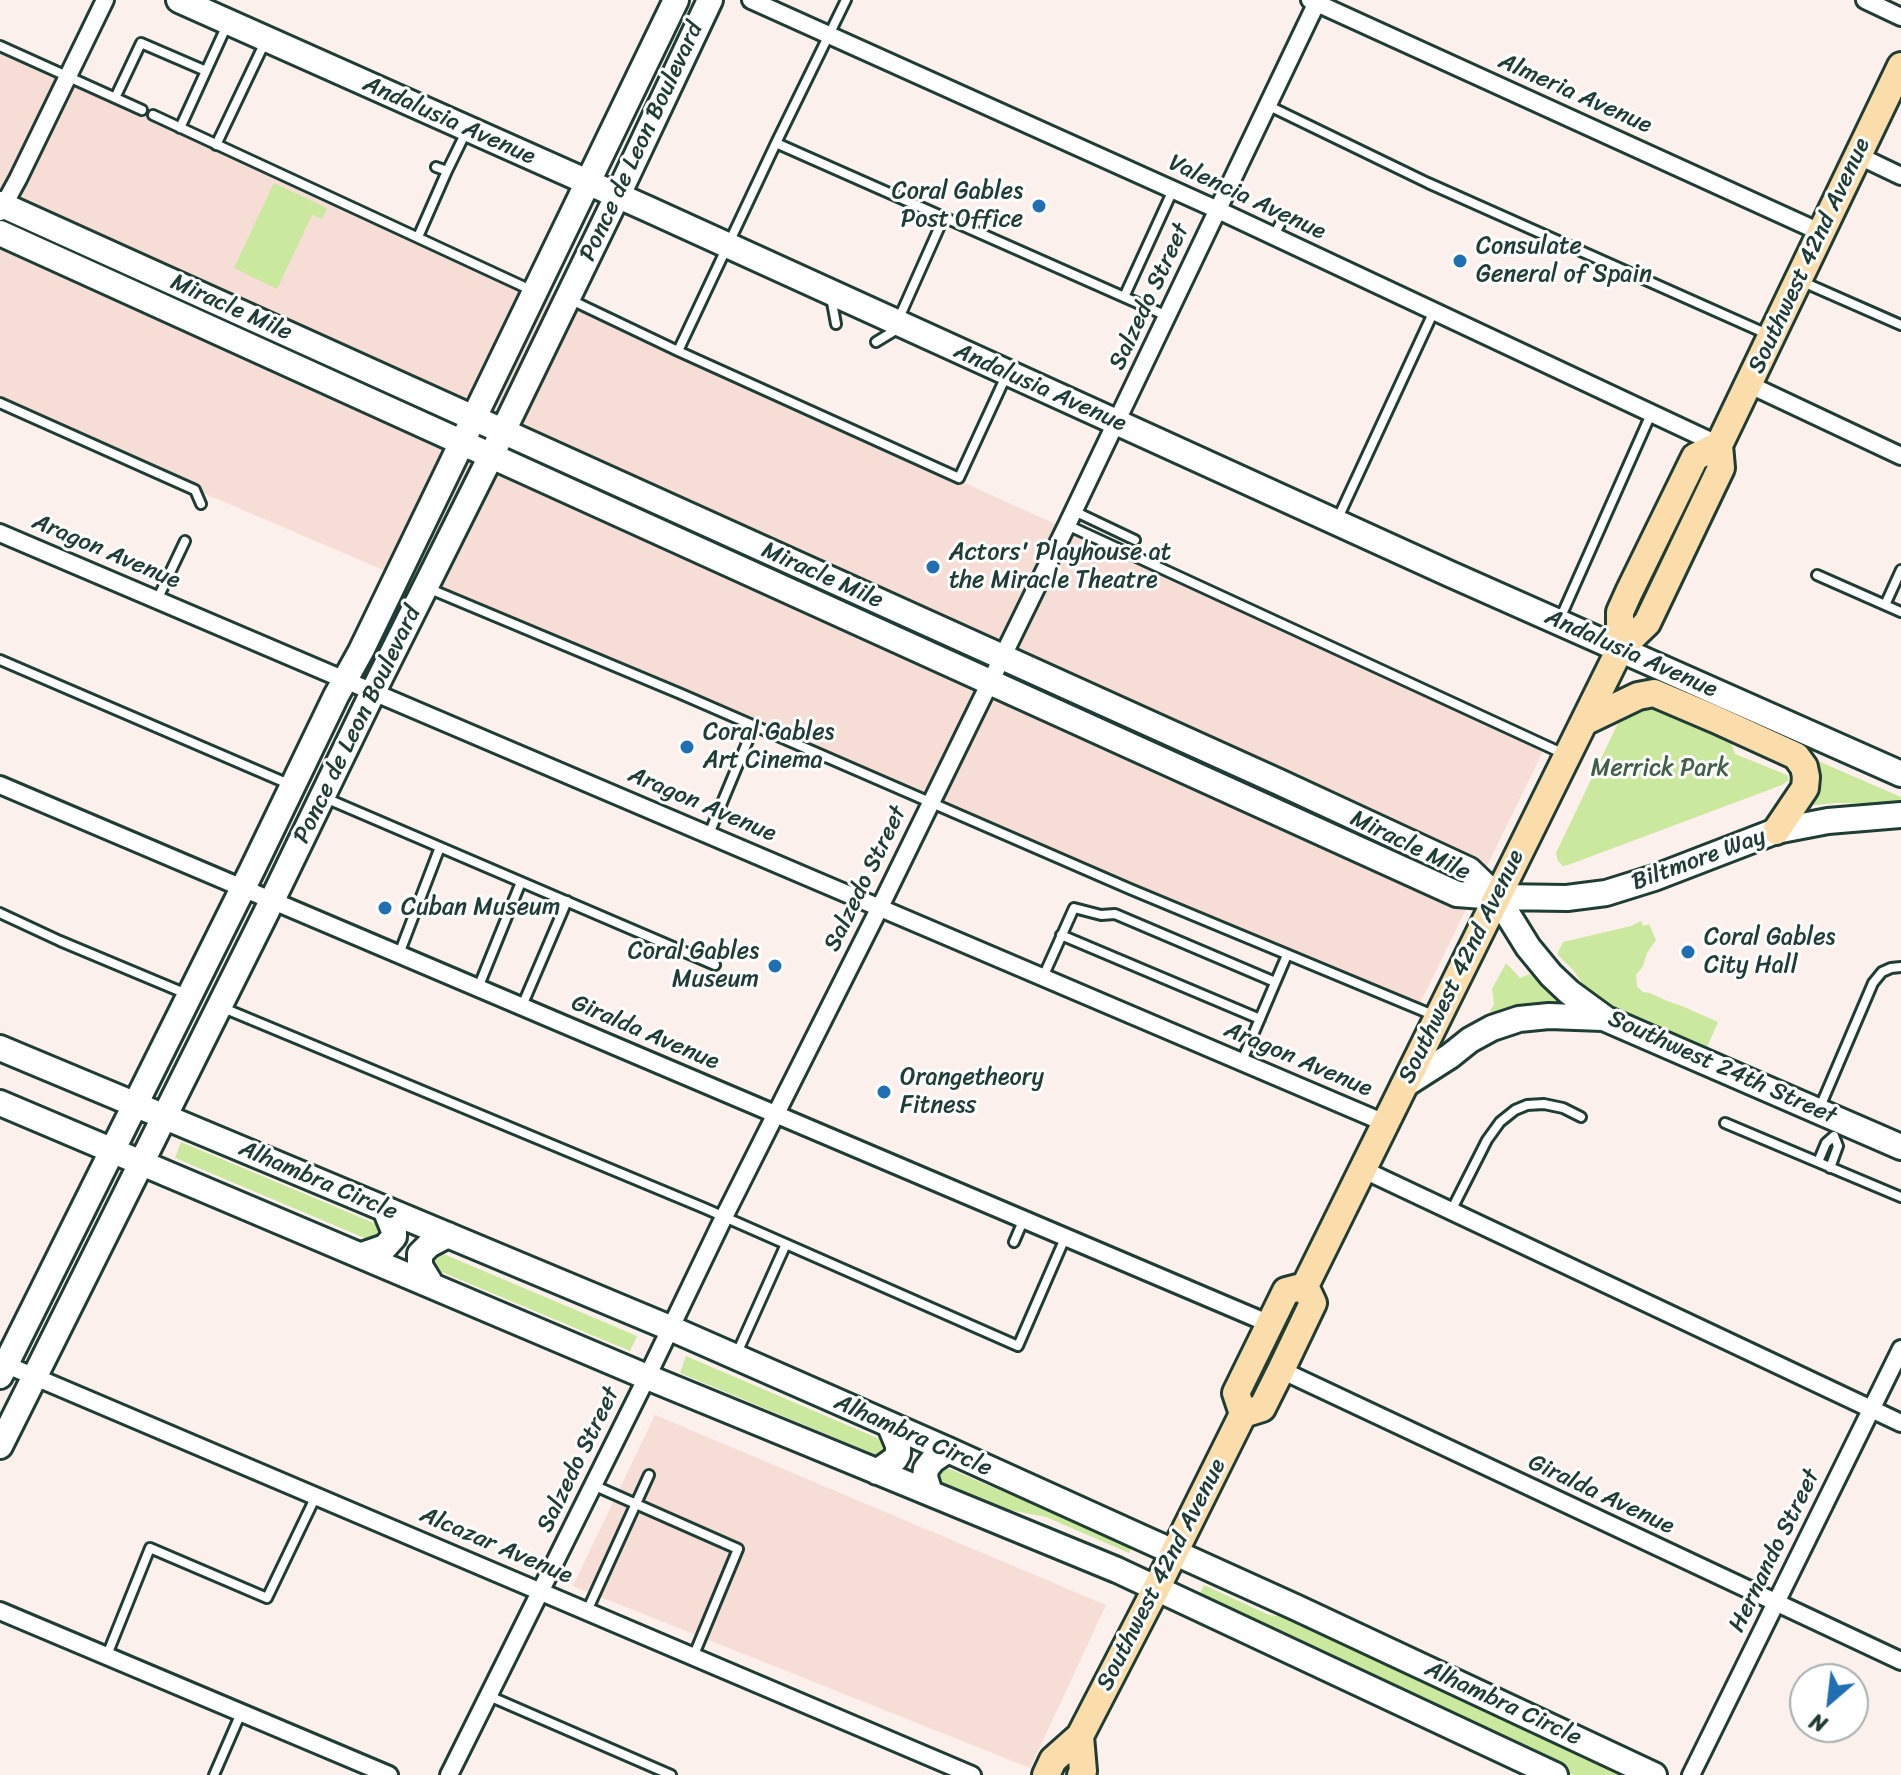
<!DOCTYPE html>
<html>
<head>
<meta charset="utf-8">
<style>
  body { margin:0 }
  #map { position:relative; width:1901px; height:1775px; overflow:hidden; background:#fbf0ec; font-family:Sriracha,sans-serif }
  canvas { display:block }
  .north { position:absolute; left:1789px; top:1663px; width:80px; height:80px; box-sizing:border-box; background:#fff; border:2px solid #a5b1ae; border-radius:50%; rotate:208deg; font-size:22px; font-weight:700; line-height:32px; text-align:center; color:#1f3d34 }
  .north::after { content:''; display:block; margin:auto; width:28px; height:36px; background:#1f6fb2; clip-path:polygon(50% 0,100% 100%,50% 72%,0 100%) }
</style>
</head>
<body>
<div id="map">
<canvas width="1901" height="1775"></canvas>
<div class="north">N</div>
</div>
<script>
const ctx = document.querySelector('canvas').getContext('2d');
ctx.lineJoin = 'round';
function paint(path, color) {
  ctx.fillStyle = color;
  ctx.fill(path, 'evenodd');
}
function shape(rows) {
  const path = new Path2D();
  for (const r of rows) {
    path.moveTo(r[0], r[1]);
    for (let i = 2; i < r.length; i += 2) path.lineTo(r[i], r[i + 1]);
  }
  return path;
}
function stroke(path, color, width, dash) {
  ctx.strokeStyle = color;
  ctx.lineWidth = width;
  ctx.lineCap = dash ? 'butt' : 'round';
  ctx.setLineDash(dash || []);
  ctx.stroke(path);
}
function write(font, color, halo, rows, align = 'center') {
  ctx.font = font + ' Sriracha,sans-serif';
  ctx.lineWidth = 6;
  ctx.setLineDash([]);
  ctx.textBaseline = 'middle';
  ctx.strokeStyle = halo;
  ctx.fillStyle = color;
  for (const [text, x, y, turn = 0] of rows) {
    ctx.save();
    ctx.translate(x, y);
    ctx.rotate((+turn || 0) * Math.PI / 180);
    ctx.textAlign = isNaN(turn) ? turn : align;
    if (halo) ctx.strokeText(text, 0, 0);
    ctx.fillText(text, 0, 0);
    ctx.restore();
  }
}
const built = shape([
  [0,44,1545,747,1416,1012,0,406],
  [655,1415,1106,1605,1030,1768,573,1586]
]);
const green = shape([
  [274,183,327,208,322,219,312,215,277,289,234,268],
  [747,553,899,622,897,625,874,619,744,561],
  [1636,706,1654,707,1729,736,1735,754,1787,775,1789,780,1782,785,1568,865,1563,866,1558,861,1556,853,1619,721,1629,709],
  [1096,717,1120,722,1232,773,1228,780,1095,719],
  [1811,758,1901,797,1901,804,1837,803,1804,806],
  [1641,921,1643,926,1649,924,1656,940,1647,953,1643,966,1636,975,1637,987,1643,992,1650,993,1667,1001,1682,1006,1718,1022,1705,1052,1643,1023,1609,1005,1585,988,1574,971,1557,954,1563,942,1631,926],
  [1506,963,1520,978,1530,974,1567,1007,1486,1019,1494,1004,1492,989],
  [181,1142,381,1226,384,1231,374,1242,175,1158],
  [439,1252,637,1336,630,1351,432,1268,429,1257],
  [686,1356,884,1441,888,1446,884,1455,879,1456,680,1373],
  [945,1467,1132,1546,1129,1553,1046,1517,1004,1509,939,1482,935,1477,939,1468],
  [1204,1585,1269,1615,1295,1618,1636,1775,1573,1775,1197,1600]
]);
const lane = shape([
  [0,46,142,110],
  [206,71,227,25],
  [115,98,141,43,206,71,180,128],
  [1267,105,1428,183,1767,334],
  [153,115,533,291],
  [776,143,1167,316],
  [216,145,266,40],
  [436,167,447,171,467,130],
  [1274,235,1285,215],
  [418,237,447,171],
  [1803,282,1901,325],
  [831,297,836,324],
  [1124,297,1173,190],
  [571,300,678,351,959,478,1007,374],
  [899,318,944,217],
  [876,342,899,328],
  [678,351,776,143,846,0],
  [0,403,195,490,201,504],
  [1074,511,1135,540],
  [1338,518,1434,311],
  [1067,525,1564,754],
  [1817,575,1901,612],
  [430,589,681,694,1130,889,1433,1015],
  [157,600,185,541],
  [1885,605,1901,570],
  [1559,621,1651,414],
  [0,660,291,785],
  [323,797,715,965],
  [709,834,754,726],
  [0,913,60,941,189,995],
  [1061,935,1260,1019],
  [399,954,440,847],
  [1043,977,1074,908,1101,915,1115,914,1275,982],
  [478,988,521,882],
  [522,1006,567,901],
  [221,1007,704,1208,1018,1346,1065,1238],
  [1241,1063,1287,955],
  [1820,1107,1873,983,1882,972,1891,968,1901,967],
  [1725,1123,1901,1197],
  [1818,1162,1826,1143,1834,1136,1838,1146,1830,1168],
  [1451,1211,1487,1140,1500,1122,1515,1110,1527,1105,1544,1104,1563,1108,1581,1117],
  [1014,1242,1023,1221],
  [737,1353,786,1244],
  [593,1485,738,1549,693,1657],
  [587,1611,649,1475],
  [107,1655,150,1548,267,1598,316,1496],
  [489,1696,671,1775],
  [214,1775,241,1713]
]);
const street = shape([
  [751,0,1218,210,1719,445],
  [1310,0,1820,232],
  [1865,0,1901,17],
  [1857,155,1901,176],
  [0,212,18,179,105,0],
  [1748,384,1901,456],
  [0,533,1385,1123],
  [0,785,1270,1324],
  [1362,1169,1901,1423],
  [0,1362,972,1775],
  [1281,1370,1901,1661],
  [0,1611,389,1775],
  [449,1775,647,1377,724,1217,880,907,1067,525,1318,0],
  [1691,1775,1901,1349]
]);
const secondary = shape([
  [179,0,648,209,1450,574,1901,774],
  [0,204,1279,782,1469,870,1497,897,1528,947,1551,975,1569,992,1606,1019,1901,1147],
  [0,233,1457,894,1497,897,1567,898,1606,893,1654,878,1776,831,1828,821,1901,815],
  [0,1048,670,1328,948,1450,1295,1607,1654,1775],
  [1403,1086,1450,1056,1470,1040,1492,1028,1519,1019,1549,1016,1603,1018],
  [0,1103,647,1377,1117,1570,1555,1775],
  [362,1255,385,1247,394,1237,394,1231,385,1209],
  [431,1284,420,1266,420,1254,429,1245,448,1235],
  [0,1376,253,868,336,696,361,651,676,0],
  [0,1446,265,915,373,692,491,456,625,180,710,0],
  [877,1472,895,1459,898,1454,898,1445,890,1426],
  [930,1493,925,1477,926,1469,933,1460,948,1450]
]);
const primary = shape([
  [1620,649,1620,612,1629,592,1695,457,1719,445],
  [1584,722,1638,696,1654,693,1715,719,1796,756,1804,767,1806,777,1805,788,1776,831],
  [1243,1414,1262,1408,1281,1370,1313,1303,1305,1286],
  [1080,1736,1083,1771,1081,1775],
  [1046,1775,1053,1760,1080,1736,1157,1587,1243,1414,1236,1393,1286,1291,1305,1286,1620,649,1647,623,1721,468,1719,445,1901,66]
]);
const markers = [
  [1039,206,8,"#1f6fb2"],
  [1460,261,8,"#1f6fb2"],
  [933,567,8,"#1f6fb2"],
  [687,747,8,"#1f6fb2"],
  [385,908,8,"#1f6fb2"],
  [1688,952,8,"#1f6fb2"],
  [775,966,8,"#1f6fb2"],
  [884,1092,8,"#1f6fb2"]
];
const streetNames = [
  ["Almeria Avenue",1575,94,24],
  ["Andalusia Avenue",449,121,24],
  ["Ponce de Leon Boulevard",642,142,-65],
  ["Valencia Avenue",1247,198,25],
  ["Southwest 42nd Avenue",1810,256,-65],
  ["Salzedo Street",1150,297,-65],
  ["Miracle Mile",231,308,24],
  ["Andalusia Avenue",1040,388,24],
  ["Aragon Avenue",106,552,23],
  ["Miracle Mile",822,576,24],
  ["Andalusia Avenue",1631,654,24],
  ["Ponce de Leon Boulevard",358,725,-64],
  ["Aragon Avenue",702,805,23],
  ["Miracle Mile",1410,846,26],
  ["Biltmore Way",1699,860,-20],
  ["Salzedo Street",866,879,-64],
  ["Southwest 42nd Avenue",1462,967,-64],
  ["Giralda Avenue",645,1033,23],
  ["Aragon Avenue",1298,1060,23],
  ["Southwest 24th Street",1722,1068,24],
  ["Alhambra Circle",318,1181,23],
  ["Alhambra Circle",913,1436,24],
  ["Salzedo Street",579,1460,-64],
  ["Giralda Avenue",1601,1495,25],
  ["Alcazar Avenue",496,1546,23],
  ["Hernando Street",1775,1551,-64],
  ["Southwest 42nd Avenue",1162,1575,-63],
  ["Alhambra Circle",1503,1704,25]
];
const poiNames = [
  ["Coral Gables",1023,192,"right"],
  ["Post Office",1023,220,"right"],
  ["Consulate",1476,247],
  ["General of Spain",1476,275],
  ["Actors' Playhouse at",949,553],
  ["the Miracle Theatre",949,581],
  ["Coral Gables",703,733],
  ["Art Cinema",703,761],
  ["Cuban Museum",401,908],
  ["Coral Gables",1704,938],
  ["City Hall",1704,966],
  ["Coral Gables",759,952,"right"],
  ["Museum",759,980,"right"],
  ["Orangetheory",900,1078],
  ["Fitness",900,1106]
];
const parkNames = [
  ["Merrick Park",1660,769]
];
paint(built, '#f6ddd6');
paint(green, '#cbe89f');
stroke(lane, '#1f3d34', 14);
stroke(street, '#1f3d34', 22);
stroke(secondary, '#1f3d34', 30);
stroke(primary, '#1f3d34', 32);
stroke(lane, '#fff', 8);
stroke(street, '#fff', 16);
stroke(secondary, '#fff', 24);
stroke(primary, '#faddab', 26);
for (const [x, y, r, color] of markers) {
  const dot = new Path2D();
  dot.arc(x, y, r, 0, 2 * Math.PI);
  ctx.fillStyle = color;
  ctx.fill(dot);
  stroke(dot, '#fff', 3);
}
write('24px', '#1f3d34', '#fff', streetNames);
write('24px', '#1f3d34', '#fff', poiNames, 'left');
write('24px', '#415f49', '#fff', parkNames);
</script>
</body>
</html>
